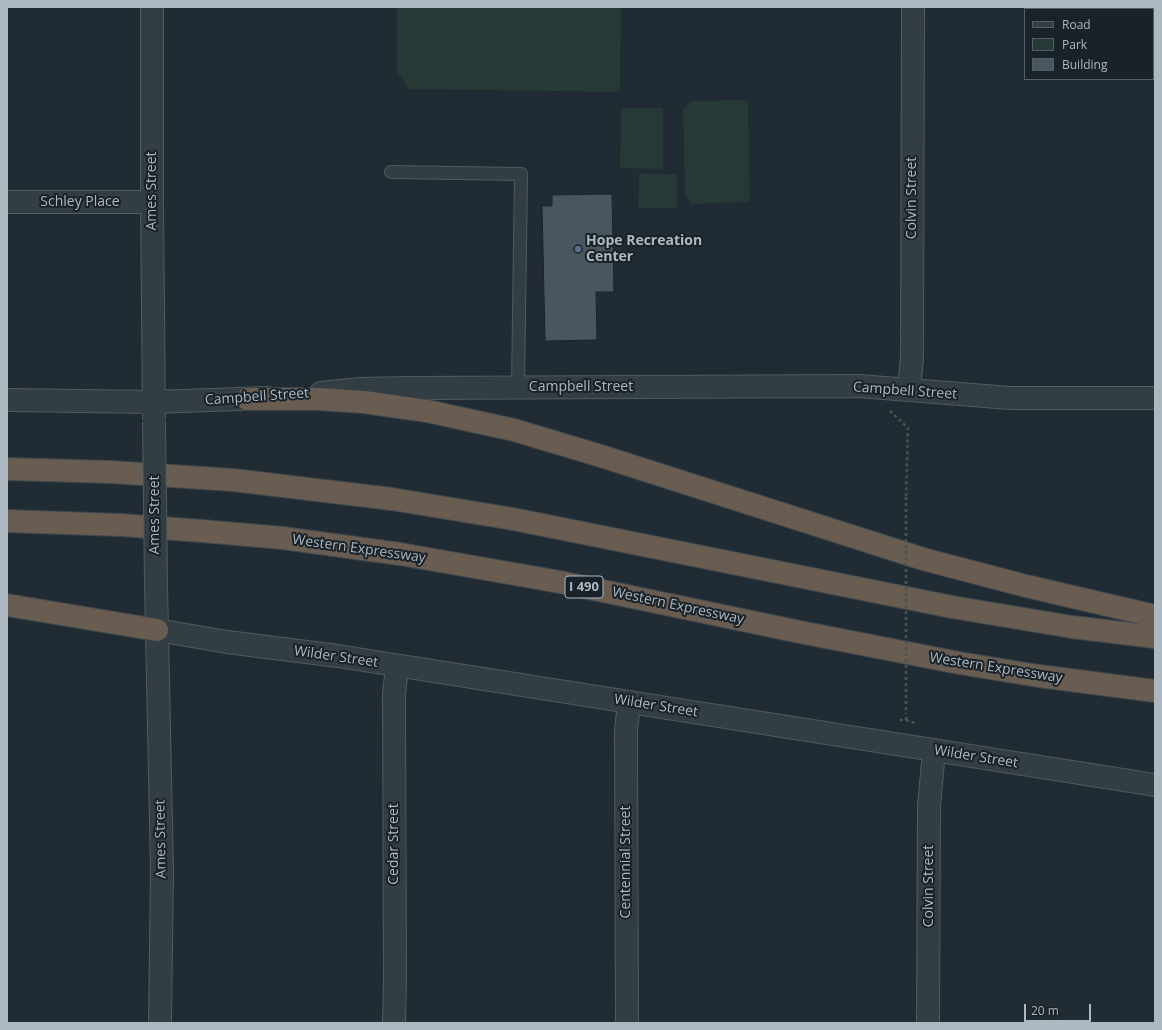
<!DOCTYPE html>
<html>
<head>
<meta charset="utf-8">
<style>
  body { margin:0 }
  #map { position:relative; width:1162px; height:1030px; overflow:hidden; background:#202b33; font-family:"Open Sans",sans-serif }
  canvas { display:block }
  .frame { position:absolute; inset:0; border:8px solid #adb8c1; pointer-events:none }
  .legend { position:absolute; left:1024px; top:8px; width:130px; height:72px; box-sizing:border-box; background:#192228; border:1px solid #545e65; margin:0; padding:5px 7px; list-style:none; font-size:12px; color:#adb8c1 }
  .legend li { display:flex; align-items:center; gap:8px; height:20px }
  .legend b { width:20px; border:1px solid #545e65 }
  .scale { position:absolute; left:1024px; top:1004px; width:67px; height:18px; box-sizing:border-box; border:2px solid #adb8c1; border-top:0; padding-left:5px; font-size:12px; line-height:14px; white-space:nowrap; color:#adb8c1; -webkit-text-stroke:3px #192228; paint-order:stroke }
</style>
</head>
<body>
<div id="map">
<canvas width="1162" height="1030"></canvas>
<div class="frame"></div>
<ul class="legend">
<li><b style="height:5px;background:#333d44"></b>Road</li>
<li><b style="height:11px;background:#263936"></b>Park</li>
<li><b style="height:11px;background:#49565f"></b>Building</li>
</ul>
<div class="scale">20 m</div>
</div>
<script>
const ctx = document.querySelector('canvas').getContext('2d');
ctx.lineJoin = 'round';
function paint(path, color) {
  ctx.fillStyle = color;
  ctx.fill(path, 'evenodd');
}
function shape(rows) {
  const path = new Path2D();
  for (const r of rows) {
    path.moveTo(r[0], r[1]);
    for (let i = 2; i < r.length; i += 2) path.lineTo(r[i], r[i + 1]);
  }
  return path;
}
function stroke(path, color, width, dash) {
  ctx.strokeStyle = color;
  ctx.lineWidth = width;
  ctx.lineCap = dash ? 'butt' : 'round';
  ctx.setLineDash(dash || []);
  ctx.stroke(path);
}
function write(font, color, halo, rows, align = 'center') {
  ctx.font = font + ' "Open Sans",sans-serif';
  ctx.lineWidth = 4;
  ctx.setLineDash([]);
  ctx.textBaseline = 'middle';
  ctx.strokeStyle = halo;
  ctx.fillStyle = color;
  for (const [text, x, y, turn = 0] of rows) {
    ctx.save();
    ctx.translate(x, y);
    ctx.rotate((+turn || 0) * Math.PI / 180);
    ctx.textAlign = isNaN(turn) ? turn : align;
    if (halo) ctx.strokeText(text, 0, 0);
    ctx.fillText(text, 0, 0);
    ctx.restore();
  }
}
const green = shape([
  [397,7,621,7,620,92,409,89,397,72],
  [748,100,750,202,692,204,685,195,683,109,691,101],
  [621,108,663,108,663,169,620,168],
  [639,174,677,174,677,208,638,208]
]);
const building = shape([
  [612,194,614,292,596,292,597,340,545,341,542,206,552,206,552,195,612,194]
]);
const path = shape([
  [890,411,908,428,906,497],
  [900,720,906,720,906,713],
  [906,720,915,723]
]);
const service = shape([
  [391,172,521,174,518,387]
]);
const minor = shape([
  [7,202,152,202],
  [909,389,912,358,913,7],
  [394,1023,395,979,394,694,397,666],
  [627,1023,626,731,629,702],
  [928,1023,929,806,934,750]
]);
const tertiary = shape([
  [152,7,152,202,154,417],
  [321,393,361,389,409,388,859,386,1010,398,1155,398],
  [7,400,154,402,267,398],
  [156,584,162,871,160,1023],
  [157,630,227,642,338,656,1155,785]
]);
const motorway = shape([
  [247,399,319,399,364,402,427,411,514,430,601,456,923,559,1026,586,1155,616],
  [7,469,111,472,233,480,392,499,513,519,952,607,1072,627,1155,637],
  [7,521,121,525,202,531,283,538,400,554,560,582,800,632,959,663,1039,676,1155,691],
  [7,605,157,630]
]);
const pathBridge = shape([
  [906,497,906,713]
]);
const tertiaryBridge = shape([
  [154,422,156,584]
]);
const markers = [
  [578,249,4,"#5c6f8a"]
];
const shields = [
  [584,587,38]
];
const shieldNames = [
  ["I 490",584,587]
];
const streetNames = [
  ["Ames Street",152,191,-90],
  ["Colvin Street",912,198,-90],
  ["Schley Place",80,202],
  ["Campbell Street",581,387],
  ["Campbell Street",905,391,4],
  ["Campbell Street",257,397,-4],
  ["Ames Street",155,515,-90],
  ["Western Expressway",359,549,8],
  ["Western Expressway",678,606,12],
  ["Wilder Street",336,657,8],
  ["Western Expressway",996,668,9],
  ["Wilder Street",656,706,9],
  ["Wilder Street",976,757,9],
  ["Ames Street",161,839,-91],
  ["Cedar Street",394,844,-90],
  ["Centennial Street",626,862,-90],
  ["Colvin Street",929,886,-90]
];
const poiNames = [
  ["Hope Recreation",586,241],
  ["Center",586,257]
];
paint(green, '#263936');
paint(building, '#49565f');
stroke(building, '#1b242a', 1);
stroke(service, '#515b62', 14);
stroke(minor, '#515b62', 24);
stroke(tertiary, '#515b62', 24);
stroke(motorway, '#3e484e', 24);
stroke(path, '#445654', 2.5, [3, 3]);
stroke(service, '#333d44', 12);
stroke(minor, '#333d44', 22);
stroke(tertiary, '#333d44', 22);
stroke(motorway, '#695c51', 22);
stroke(tertiaryBridge, '#515b62', 24, []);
stroke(pathBridge, '#445654', 2.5, [3, 3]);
stroke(tertiaryBridge, '#333d44', 22);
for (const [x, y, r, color] of markers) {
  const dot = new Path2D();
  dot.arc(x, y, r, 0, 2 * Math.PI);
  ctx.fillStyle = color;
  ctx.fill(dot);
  stroke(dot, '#192228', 1.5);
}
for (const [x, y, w] of shields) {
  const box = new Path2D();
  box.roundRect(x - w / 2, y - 11, w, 22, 3);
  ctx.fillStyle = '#192228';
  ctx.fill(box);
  stroke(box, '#adb8c1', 1);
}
write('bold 13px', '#adb8c1', null, shieldNames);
write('14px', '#adb8c1', '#192228', streetNames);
write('bold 14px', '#adb8c1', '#192228', poiNames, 'left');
</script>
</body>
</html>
